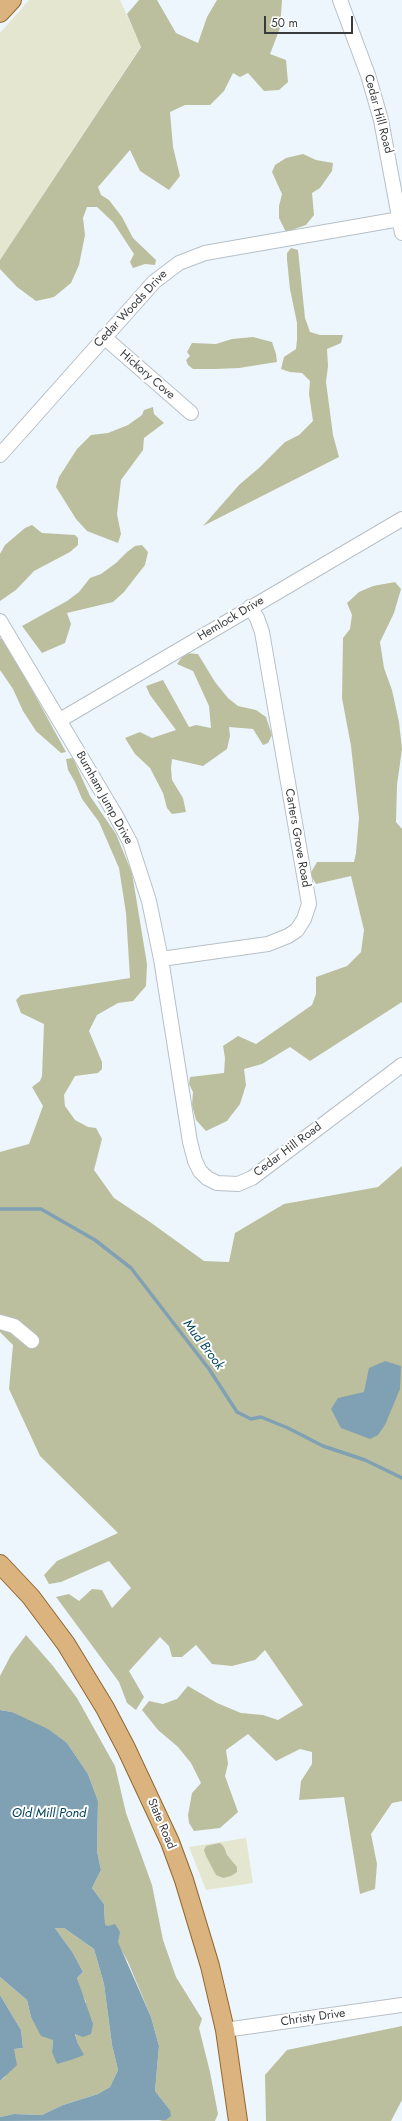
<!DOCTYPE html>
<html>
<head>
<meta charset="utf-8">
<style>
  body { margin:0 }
  #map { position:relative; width:402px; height:2121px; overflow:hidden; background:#edf6fd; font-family:Jost,sans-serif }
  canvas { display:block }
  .scale { position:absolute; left:264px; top:16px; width:89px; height:18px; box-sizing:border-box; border:2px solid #373b3e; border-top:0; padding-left:5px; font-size:12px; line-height:14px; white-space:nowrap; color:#373b3e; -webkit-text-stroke:3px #fff; paint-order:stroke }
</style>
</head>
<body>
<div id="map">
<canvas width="402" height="2121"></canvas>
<div class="scale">50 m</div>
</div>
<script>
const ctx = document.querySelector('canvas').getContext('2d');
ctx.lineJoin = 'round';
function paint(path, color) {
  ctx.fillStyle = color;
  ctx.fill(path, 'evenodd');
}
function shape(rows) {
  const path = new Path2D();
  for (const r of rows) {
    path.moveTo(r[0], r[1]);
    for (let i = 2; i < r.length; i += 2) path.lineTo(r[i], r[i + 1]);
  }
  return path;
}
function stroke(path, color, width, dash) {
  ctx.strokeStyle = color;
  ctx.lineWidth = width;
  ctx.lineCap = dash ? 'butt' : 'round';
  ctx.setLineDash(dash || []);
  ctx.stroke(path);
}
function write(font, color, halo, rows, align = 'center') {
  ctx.font = font + ' Jost,sans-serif';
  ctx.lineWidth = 4;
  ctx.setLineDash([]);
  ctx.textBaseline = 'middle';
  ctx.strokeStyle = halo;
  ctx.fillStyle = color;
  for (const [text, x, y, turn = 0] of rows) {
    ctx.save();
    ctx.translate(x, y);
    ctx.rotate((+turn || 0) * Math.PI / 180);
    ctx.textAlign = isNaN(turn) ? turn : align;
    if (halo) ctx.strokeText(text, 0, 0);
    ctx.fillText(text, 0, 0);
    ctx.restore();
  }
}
const green = shape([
  [29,0,120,0,141,46,0,260,0,33],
  [246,1838,253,1883,206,1890,189,1847]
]);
const forest = shape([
  [139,0,157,0,176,33,198,43,207,17,217,0,282,0,280,28,270,54,286,60,288,82,279,90,264,91,248,73,240,77,233,73,224,91,210,105,185,105,170,112,173,147,180,176,169,190,140,171,130,150,98,187,101,195,109,200,122,217,133,238,156,260,155,265,145,264,133,268,130,262,134,254,113,222,97,207,87,207,83,218,85,235,79,265,71,283,54,297,36,301,17,287,0,269,0,260,141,47,127,14],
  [303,154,316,160,333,163,332,171,320,188,312,193,314,215,306,225,286,232,279,218,279,206,282,194,272,172,275,165,286,158],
  [291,248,298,250,305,318,310,332,320,335,343,335,341,343,327,349,328,366,326,382,333,435,339,457,203,526,239,485,260,467,285,442,299,435,313,421,309,394,310,381,302,373,290,372,281,369,284,357,296,349,297,340,297,323,290,289,287,260,287,253],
  [253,337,272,342,276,354,277,362,239,368,215,369,193,369,188,365,186,360,190,356,187,352,192,343,216,344,232,339],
  [153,407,154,414,164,423,144,438,143,450,121,480,117,514,121,534,118,543,87,531,76,519,56,487,59,477,77,449,91,435,108,433,128,425,142,415,144,410],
  [32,525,42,533,75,535,78,538,78,545,70,552,34,571,16,590,0,601,0,554,5,545,25,528],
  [142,545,148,552,145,565,124,592,113,602,67,613,71,624,65,643,42,653,22,626,67,601,79,592,90,578,101,574,116,563,127,552,135,546],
  [395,582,401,589,394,613,380,642,384,668,392,690,399,722,402,749,397,785,396,822,402,829,402,1002,310,1061,290,1047,262,1064,244,1069,246,1085,240,1104,227,1121,206,1131,196,1120,192,1105,193,1092,189,1084,190,1077,224,1073,225,1058,223,1046,238,1036,256,1044,312,1005,316,994,316,977,347,966,361,952,364,930,351,876,316,884,310,874,317,862,354,862,356,853,359,818,351,746,342,698,343,638,350,629,352,615,347,603,359,592,373,586],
  [0,638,4,641,25,677,66,752,61,753,36,731,23,711,13,689,0,670],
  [185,653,198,654,215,682,228,698,238,706,256,710,266,717,272,735,268,743,263,745,253,729,229,727,230,736,227,749,203,766,172,759,171,768,172,780,183,798,186,812,172,814,167,808,163,793,150,768,135,754,125,738,140,732,152,738,176,730,150,695,146,686,163,680,189,727,196,725,211,728,209,706,193,671,177,664],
  [73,758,90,796,116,834,132,873,147,964,146,986,133,1001,118,1003,97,1015,89,1031,102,1062,102,1069,98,1073,75,1076,64,1095,65,1106,75,1120,88,1127,96,1128,102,1139,94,1170,114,1198,150,1222,204,1261,229,1262,235,1233,284,1204,378,1187,402,1166,402,1801,392,1803,371,1834,377,1864,375,1889,360,1894,344,1797,299,1800,301,1781,312,1764,312,1752,300,1749,276,1761,248,1734,226,1750,228,1764,225,1776,238,1812,220,1828,194,1831,189,1823,188,1815,192,1793,201,1783,191,1763,178,1747,158,1730,142,1710,149,1701,163,1704,177,1699,188,1686,217,1703,241,1713,263,1715,278,1720,303,1705,265,1650,255,1660,232,1666,212,1664,196,1645,182,1657,172,1657,169,1646,160,1637,129,1671,144,1697,136,1710,127,1703,119,1682,56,1597,69,1594,79,1601,92,1589,102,1590,112,1608,131,1588,109,1561,61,1582,49,1584,44,1575,57,1561,118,1533,40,1456,9,1389,13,1345,0,1332,0,1152,29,1144,43,1106,32,1087,40,1081,42,1076,44,1024,21,1013,16,1000,21,995,130,978,126,913,119,868,99,822,82,799,75,782,68,770,66,759],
  [26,1635,53,1666,77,1698,115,1766,126,1813,152,1885,163,1940,176,1977,202,2019,199,2028,210,2072,218,2114,215,2121,159,2121,166,2119,170,2110,155,2091,159,2046,151,2017,128,1962,108,1926,105,1924,104,1904,92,1888,101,1870,97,1851,98,1801,88,1774,67,1743,12,1712,0,1710,0,1676,11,1655],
  [220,1843,224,1847,227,1855,237,1867,237,1872,231,1876,223,1878,216,1875,206,1856,204,1850,206,1846],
  [55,1928,64,1928,94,1949,104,1984,112,2045,118,2070,110,2087,98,2094,63,2105,42,2115,14,2114,0,2117,0,2081,5,2077,14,2049,23,2048,21,2030,0,1995,0,1977,27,2000,31,2017,53,2040,52,2052,78,2044,75,2033,86,2002,80,1990,77,1978,83,1972,73,1953],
  [402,2026,402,2100,391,2121,266,2121,265,2075,287,2050]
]);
const water = shape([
  [385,1361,401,1366,400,1389,385,1425,378,1435,370,1439,341,1428,331,1409,338,1398,364,1392,369,1368],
  [0,1710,12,1712,48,1729,67,1743,88,1774,98,1801,97,1851,101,1870,92,1888,104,1904,105,1924,108,1926,115,1924,120,1932,118,1942,151,2017,159,2046,155,2091,170,2110,171,2116,166,2120,0,2121,0,2117,14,2114,42,2115,63,2105,98,2094,110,2087,118,2070,112,2045,104,1984,94,1949,64,1928,55,1928,73,1953,83,1972,77,1978,93,2024,91,2034,83,2037,75,2034,78,2044,84,2055,71,2060,57,2064,52,2052,53,2040,41,2036,31,2017,27,2000,0,1977],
  [0,1995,21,2030,23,2048,14,2049,17,2065,0,2081]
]);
const stream = shape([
  [0,1209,41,1209,95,1240,131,1268,209,1369,237,1412,251,1419,261,1417,288,1428,323,1446,365,1460,402,1478]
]);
const minor = shape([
  [340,0,368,75,381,120,402,233],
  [104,337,191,413],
  [0,455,154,282,179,263,205,253,222,250,400,219],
  [0,621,115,814,130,842,149,901,161,959,190,1142,195,1161,200,1171,207,1178,217,1183,238,1184,252,1178,402,1065],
  [60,720,402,519],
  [161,959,268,944,288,936,297,930,304,919,309,904,262,632,257,618,250,607],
  [0,1322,14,1326,32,1341],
  [225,2030,402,2005]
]);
const major = shape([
  [0,13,12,0],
  [0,1564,31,1597,66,1644,105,1708,126,1748,170,1842,184,1880,210,1966,225,2030,238,2121]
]);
const streetNames = [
  ["Cedar Hill Road",378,114,75],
  ["Cedar Woods Drive",131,309,-47],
  ["Hickory Cove",147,375,41],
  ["Hemlock Drive",231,619,-31],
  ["Burnham Jump Drive",104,798,61],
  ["Carters Grove Road",297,838,80],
  ["Cedar Hill Road",288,1150,-37],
  ["State Road",161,1824,67],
  ["Christy Drive",313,2018,-8]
];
const waterNames = [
  ["Mud Brook",203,1345,53],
  ["Old Mill Pond",49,1814]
];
paint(green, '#e4e6d0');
paint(forest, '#bcbf9e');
paint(water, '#80a1b3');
stroke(stream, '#80a1b3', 3.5);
stroke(minor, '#b7c0c7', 16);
stroke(major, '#926830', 20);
stroke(minor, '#fff', 14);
stroke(major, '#dbb37e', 18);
write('12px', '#373b3e', '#fff', streetNames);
write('italic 13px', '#00425c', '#fff', waterNames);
</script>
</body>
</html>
